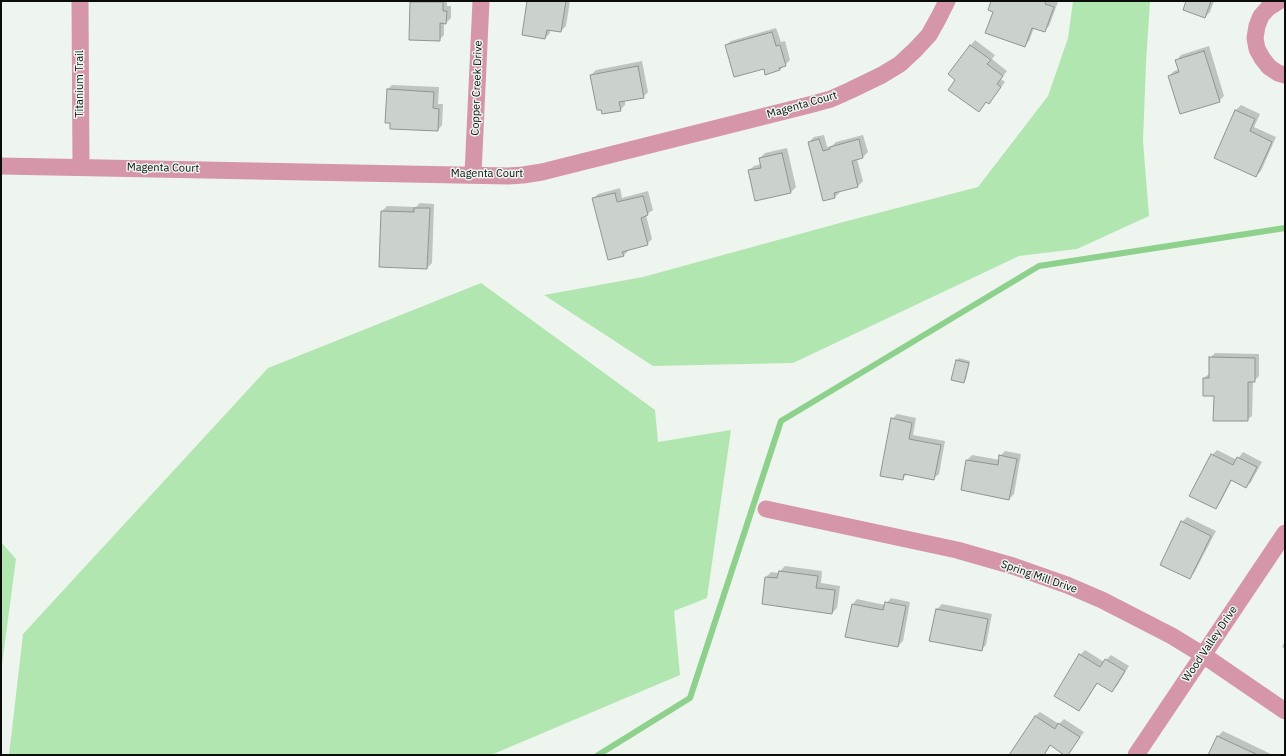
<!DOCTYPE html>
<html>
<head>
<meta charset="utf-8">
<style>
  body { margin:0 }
  #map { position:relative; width:1286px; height:756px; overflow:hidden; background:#eef5ee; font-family:"IBM Plex Sans",sans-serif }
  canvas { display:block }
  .frame { position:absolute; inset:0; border:2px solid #0a0d0a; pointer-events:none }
</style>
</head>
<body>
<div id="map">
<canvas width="1286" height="756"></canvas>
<div class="frame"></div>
</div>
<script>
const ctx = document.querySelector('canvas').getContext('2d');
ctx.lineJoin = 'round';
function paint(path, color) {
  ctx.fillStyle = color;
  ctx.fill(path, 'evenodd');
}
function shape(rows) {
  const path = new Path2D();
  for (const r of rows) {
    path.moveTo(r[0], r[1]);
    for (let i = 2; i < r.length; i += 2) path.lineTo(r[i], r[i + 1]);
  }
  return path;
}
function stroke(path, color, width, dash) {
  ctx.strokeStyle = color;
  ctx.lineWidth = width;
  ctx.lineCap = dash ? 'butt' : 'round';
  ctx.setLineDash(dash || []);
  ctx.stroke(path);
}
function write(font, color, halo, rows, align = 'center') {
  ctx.font = font + ' "IBM Plex Sans",sans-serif';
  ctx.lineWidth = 3;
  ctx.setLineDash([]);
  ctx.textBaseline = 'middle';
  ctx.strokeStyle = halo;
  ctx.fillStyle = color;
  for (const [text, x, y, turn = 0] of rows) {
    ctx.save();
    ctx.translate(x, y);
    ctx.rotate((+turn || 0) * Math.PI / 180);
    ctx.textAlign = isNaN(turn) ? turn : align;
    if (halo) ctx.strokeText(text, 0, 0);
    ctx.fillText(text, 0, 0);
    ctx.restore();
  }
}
const green = shape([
  [1073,1,1150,1,1146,63,1143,141,1149,216,1077,249,1019,256,793,363,653,366,544,295,643,277,847,221,978,187,1048,96,1068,38],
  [481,283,655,410,658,442,731,430,707,598,674,611,680,675,491,755,9,755,23,634,268,368],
  [1,542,16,559,1,672]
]);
const shadow = shape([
  [413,1,447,1,447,6,451,6,451,18,446,23,444,23,444,35,439,40,411,2],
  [529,1,570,1,566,26,561,31,550,30,550,33,545,38],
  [992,1,1055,1,1058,2,1049,26,1044,31,1034,28,1029,41,1024,46],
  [1187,1,1214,1,1210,12,1205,17],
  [776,28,781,42,785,41,790,60,780,70,764,68,726,45,731,41],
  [975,40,995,55,992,59,1007,71,1001,79,1005,82,993,98,988,103,987,101,978,111,957,80,949,74],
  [1209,46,1224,96,1219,101,1169,76,1174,71,1180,69,1177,60,1181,55],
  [642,61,648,92,643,97,625,100,625,105,620,110,602,108,591,75,596,70],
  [392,85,439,87,438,104,443,104,442,125,438,130,387,90],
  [1241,105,1260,114,1254,127,1276,137,1261,171,1256,176,1215,157,1236,110],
  [824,135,827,147,832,146,836,142,863,135,868,152,863,157,857,159,863,181,858,186,839,191,840,192,835,197,809,142,814,137],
  [787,148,796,187,791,192,749,170,754,166,761,164,760,158,765,153],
  [620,188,622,198,648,191,653,210,646,215,652,239,647,244,628,249,628,251,623,256,593,199,598,194],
  [420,203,434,204,432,263,427,268,382,211,387,206,416,207],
  [1215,353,1259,354,1259,376,1254,381,1253,381,1252,416,1247,420,1215,395,1204,378,1210,373,1210,358],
  [959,358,970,361,966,379,964,382,957,360],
  [897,414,916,418,913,435,945,441,939,474,934,478,907,474,902,479,892,419],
  [1217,450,1237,460,1243,452,1262,462,1251,482,1246,487,1232,480,1220,503,1215,508,1212,455],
  [1005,451,1021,454,1014,494,1009,499,962,489,967,460,972,455,1000,460,1000,456],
  [1187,517,1216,531,1194,573,1189,578,1182,522],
  [785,566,822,571,821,583,840,586,837,608,832,613,766,577,771,572,779,573,780,571],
  [891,598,910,602,903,641,898,646,846,636,853,604,857,599,885,605],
  [942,604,992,614,986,645,981,650,937,609],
  [1285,641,1285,649,1282,647],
  [1085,650,1104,662,1111,655,1129,666,1117,686,1112,691,1098,682,1084,705,1079,710,1080,655],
  [1040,712,1059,724,1064,719,1084,732,1071,750,1067,755,1051,745,1044,755,1010,755,1035,716],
  [1223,731,1273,755,1209,755,1218,736]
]);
const stream = shape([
  [598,755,690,698,781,421,1039,266,1285,228]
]);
const building = shape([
  [527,1,566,1,561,32,547,30,545,39,522,35,527,1],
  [991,1,1046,1,1045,4,1054,7,1045,32,1032,28,1025,47,985,33,993,12,988,10,991,1],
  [1186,1,1211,1,1205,18,1183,10,1186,1],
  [410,2,443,2,443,11,447,11,446,24,440,23,440,41,409,40,410,2],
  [772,32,776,46,780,45,786,66,779,68,780,70,765,75,764,69,734,77,725,45,772,32],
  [970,45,991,60,987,64,1003,76,997,84,1001,87,989,104,986,102,979,112,948,90,955,80,948,74,970,45],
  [1204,51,1220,102,1180,114,1168,76,1179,72,1175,60,1204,51],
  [638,66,644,98,619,102,621,111,602,114,601,110,597,110,590,75,638,66],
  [387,89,434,92,433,108,439,109,438,131,390,129,390,123,385,123,387,89],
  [1235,110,1255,119,1250,131,1272,142,1256,177,1214,158,1235,110],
  [819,139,823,151,830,149,830,147,859,139,863,158,852,161,858,187,834,193,835,198,823,201,808,142,819,139],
  [782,153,791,193,755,201,748,170,761,168,759,158,782,153],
  [615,193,617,202,643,196,648,215,641,218,648,245,622,252,624,256,608,260,592,198,615,193],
  [414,208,430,208,427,269,379,267,381,211,414,212,414,208],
  [1209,357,1255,358,1255,382,1248,382,1248,421,1213,421,1214,396,1203,396,1203,378,1209,378,1209,357],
  [956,360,969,363,964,383,951,380,956,360],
  [891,418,912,423,909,439,941,445,934,480,904,474,903,480,880,476,891,418],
  [1211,454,1233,465,1237,457,1257,467,1246,488,1231,480,1216,509,1189,496,1211,454],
  [999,455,1017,459,1009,500,961,490,966,460,998,465,999,455],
  [1181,521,1211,536,1190,579,1160,565,1181,521],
  [779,571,818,576,816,588,835,590,832,614,762,604,765,577,777,578,779,571],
  [885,602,906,606,898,647,845,637,852,604,883,610,885,602],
  [936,609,988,619,982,651,929,641,936,609],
  [1079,654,1100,667,1105,659,1125,671,1112,692,1097,683,1079,711,1054,696,1079,654],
  [1035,716,1055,729,1058,723,1080,737,1068,755,1064,755,1050,745,1044,755,1009,755,1035,716],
  [1217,736,1258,755,1208,755,1217,736]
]);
const minor = shape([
  [80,1,81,167],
  [1279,1,1268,8,1261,16,1257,26,1255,38,1257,49,1262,58,1269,67,1278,73,1285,75],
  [1,166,508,176,523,175,542,172,809,105,831,99,851,90,882,75,900,64,915,50,929,35,939,17,947,1],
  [473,174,481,1],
  [766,509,957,550,1013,566,1067,585,1102,600,1172,636,1203,655,1285,711],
  [1136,755,1285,533]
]);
const streetNames = [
  ["Titanium Trail",80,84,-90],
  ["Copper Creek Drive",477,88,-88],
  ["Magenta Court",802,105,-16],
  ["Magenta Court",163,168,1],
  ["Magenta Court",487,174],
  ["Spring Mill Drive",1039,577,19],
  ["Wood Valley Drive",1210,644,-56]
];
paint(green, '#b2e6b1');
paint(shadow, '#0003');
stroke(stream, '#8dd18d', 6);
paint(building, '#cbd2cb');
stroke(building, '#8f958f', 1);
stroke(minor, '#d596a9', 17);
write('11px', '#0a0d0a', '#eef5ee', streetNames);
</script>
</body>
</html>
